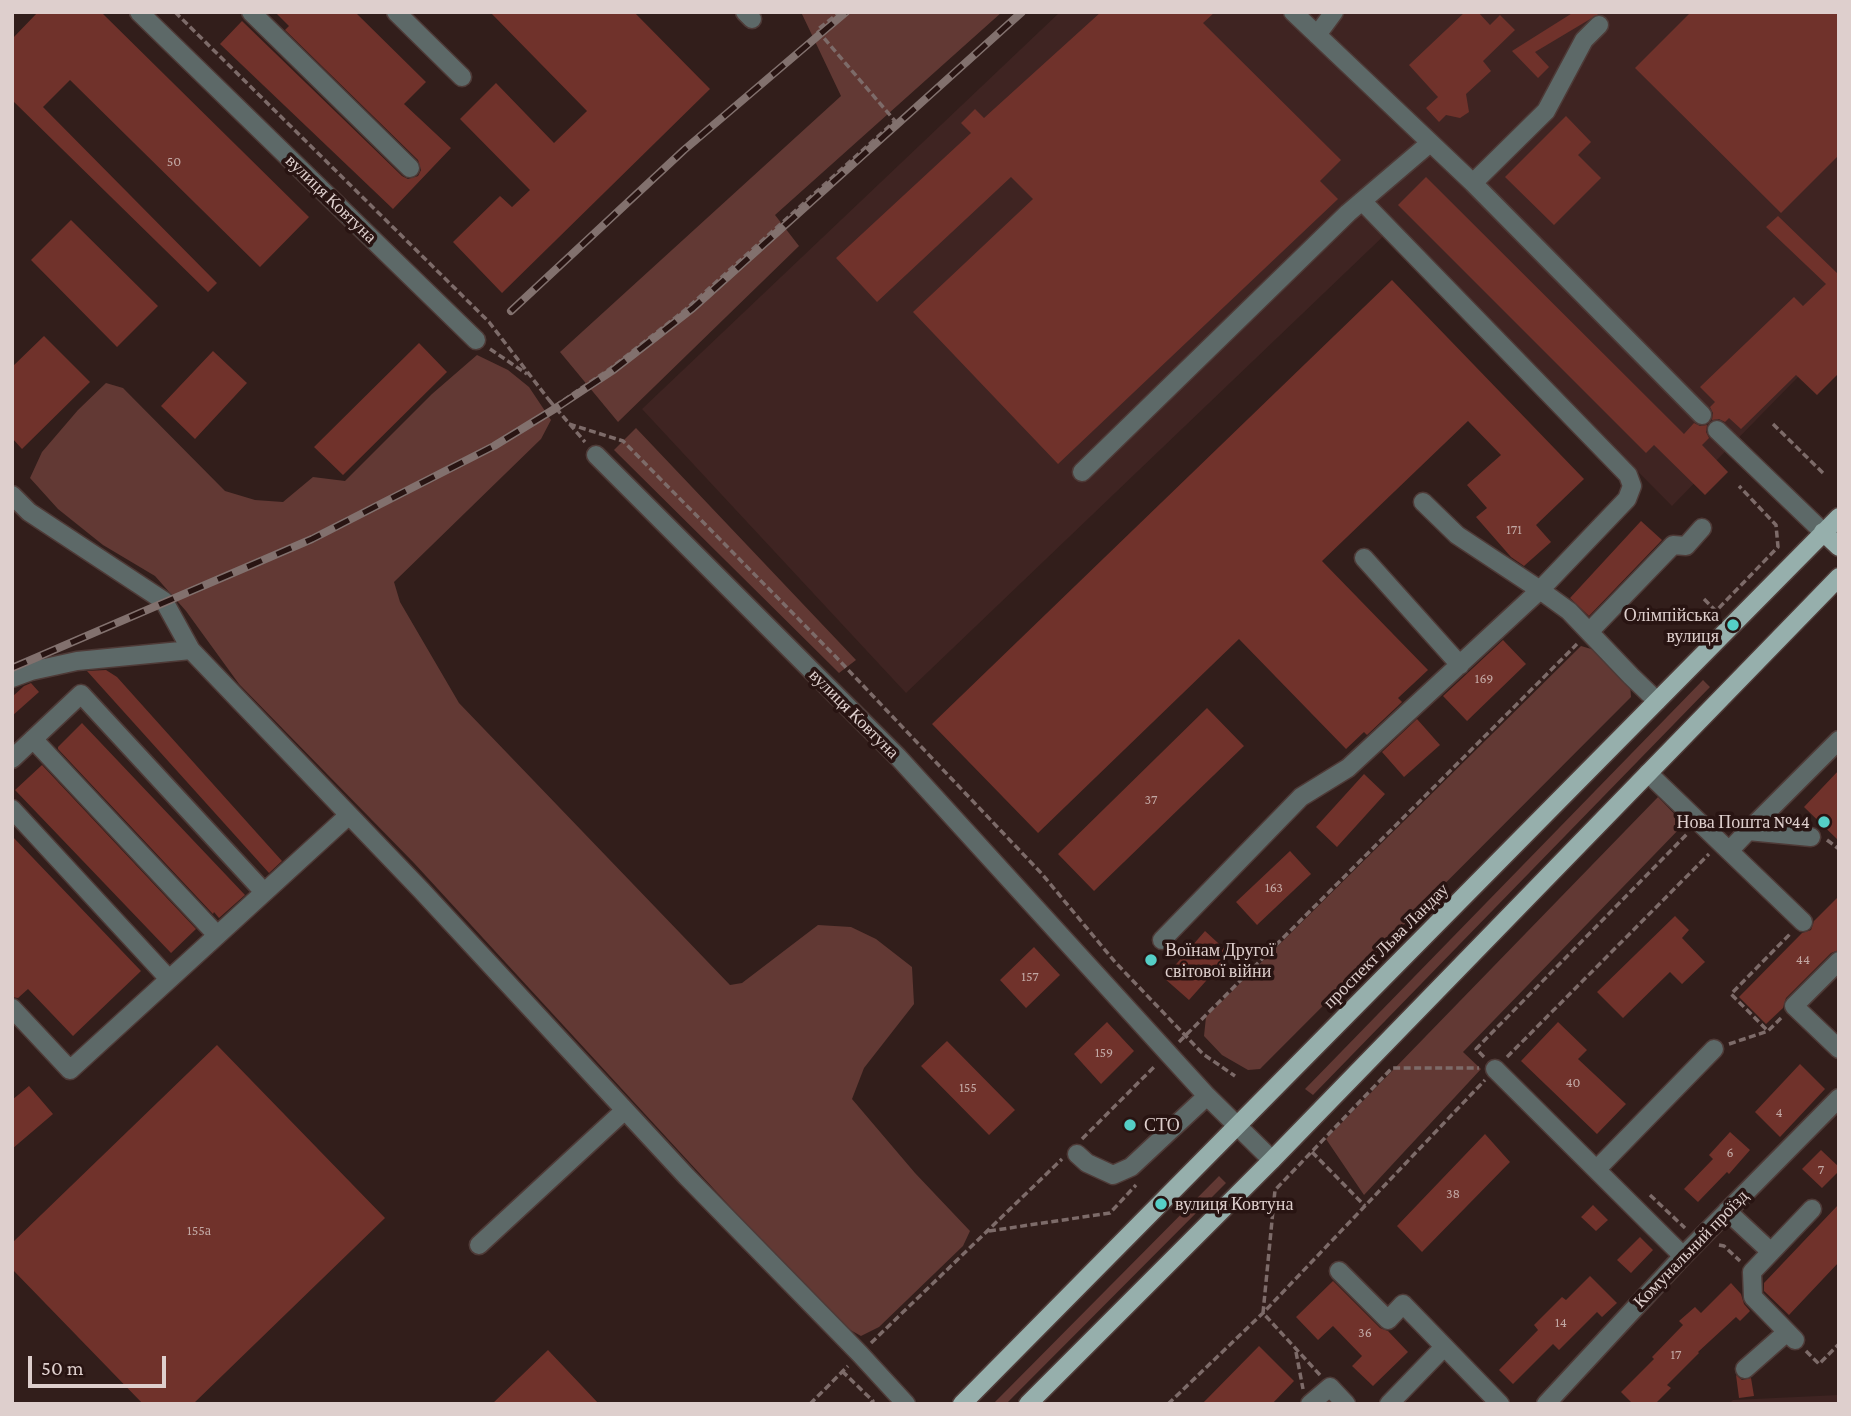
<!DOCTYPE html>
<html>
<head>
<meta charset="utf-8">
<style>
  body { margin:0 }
  #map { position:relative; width:1851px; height:1416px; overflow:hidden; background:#321e1b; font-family:"Crimson Pro",serif }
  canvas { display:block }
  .frame { position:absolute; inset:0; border:14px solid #decfcd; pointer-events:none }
  .scale { position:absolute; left:28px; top:1356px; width:138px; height:32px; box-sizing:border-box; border:4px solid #decfcd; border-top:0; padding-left:9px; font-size:21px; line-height:24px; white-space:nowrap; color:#decfcd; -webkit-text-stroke:5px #281412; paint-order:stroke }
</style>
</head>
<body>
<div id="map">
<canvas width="1851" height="1416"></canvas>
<div class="frame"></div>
<div class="scale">50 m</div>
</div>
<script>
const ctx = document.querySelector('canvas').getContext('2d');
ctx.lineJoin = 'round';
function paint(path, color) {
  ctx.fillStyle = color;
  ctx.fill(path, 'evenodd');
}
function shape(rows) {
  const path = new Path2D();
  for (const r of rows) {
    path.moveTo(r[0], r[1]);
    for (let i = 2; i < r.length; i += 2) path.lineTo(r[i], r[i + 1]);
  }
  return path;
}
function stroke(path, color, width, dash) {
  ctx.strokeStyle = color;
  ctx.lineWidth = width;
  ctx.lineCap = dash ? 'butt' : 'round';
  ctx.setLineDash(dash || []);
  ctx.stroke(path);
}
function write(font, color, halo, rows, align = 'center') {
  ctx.font = font + ' "Crimson Pro",serif';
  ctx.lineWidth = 7;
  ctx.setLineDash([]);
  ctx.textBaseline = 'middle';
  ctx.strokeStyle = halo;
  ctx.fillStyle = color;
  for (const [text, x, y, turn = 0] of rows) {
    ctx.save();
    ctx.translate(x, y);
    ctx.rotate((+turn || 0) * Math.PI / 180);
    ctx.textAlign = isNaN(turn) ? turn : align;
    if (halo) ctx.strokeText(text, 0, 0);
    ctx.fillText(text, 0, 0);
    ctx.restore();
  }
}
const built = shape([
  [1060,12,1839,12,1839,335,1672,506,1394,226,906,693,642,409],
  [1839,1395,1839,1404,1729,1404,1733,1400]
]);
const green = shape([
  [801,12,1002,12,775,215,799,246,618,422,560,352,841,96],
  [477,355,508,370,529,387,551,420,541,439,394,582,400,602,459,703,730,985,742,983,818,925,851,927,876,939,912,967,914,1004,864,1068,852,1099,915,1173,970,1231,963,1246,879,1327,861,1336,845,1327,781,1262,414,863,239,684,186,611,155,576,103,545,58,509,30,478,42,452,78,410,106,383,123,388,225,491,255,500,283,502,313,477,345,481,432,394],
  [636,428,856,660,839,673,614,450],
  [1581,646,1598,651,1630,684,1631,697,1260,1069,1248,1070,1222,1055,1204,1036,1206,1017],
  [1703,680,1710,687,1313,1095,1305,1089],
  [1658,797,1684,824,1463,1052,1481,1069,1364,1195,1326,1139],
  [1219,1176,1226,1183,1006,1404,993,1404]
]);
const building = shape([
  [38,12,101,12,309,217,260,267,70,80,43,107,217,283,208,292,12,100,12,39],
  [275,12,355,12,426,82,404,104,451,148,393,209,220,44,242,21,402,176,408,179,418,176,421,170,418,160,285,30,289,26],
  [490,12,634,12,710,89,502,293,453,242,500,196,512,207,530,190,460,119,496,83,554,143,587,111],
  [1101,12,1215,12,1203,23,1341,160,1320,181,1338,199,1058,464,913,312,1033,199,1011,177,877,302,836,258,971,133,961,123,975,109,984,118],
  [1465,12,1478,12,1490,25,1500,15,1515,30,1483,61,1491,71,1466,94,1469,112,1460,118,1446,115,1439,122,1426,108,1438,97,1409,65],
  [1574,12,1602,12,1535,52,1549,67,1538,78,1512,51],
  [1691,12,1839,12,1839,155,1781,213,1635,68],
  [1566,116,1591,142,1578,155,1601,178,1554,225,1505,177],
  [1426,177,1684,434,1694,423,1700,426,1707,425,1706,432,1709,438,1702,445,1728,472,1705,495,1654,445,1646,453,1398,205],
  [1778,216,1837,273,1839,271,1839,373,1817,395,1796,375,1741,429,1729,418,1725,422,1719,419,1712,420,1713,413,1710,407,1715,402,1700,387,1794,297,1803,306,1826,284,1766,227],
  [71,220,158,306,117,347,31,260],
  [1392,280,1584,479,1536,525,1551,542,1524,566,1511,557,1476,517,1487,508,1467,485,1501,455,1468,421,1322,561,1428,670,1398,698,1402,702,1367,735,1364,732,1346,749,1239,639,1038,833,932,724],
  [44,336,90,382,22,449,12,438,12,367],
  [419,343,447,372,343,475,314,447],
  [213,351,247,383,195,439,161,406],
  [1641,521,1662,540,1589,616,1570,598],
  [1503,640,1526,664,1467,721,1443,696],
  [106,670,117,677,282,861,269,873,87,671],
  [31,683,39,692,12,716,12,697,24,686],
  [1207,708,1244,746,1094,891,1058,854],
  [1417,719,1440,745,1404,777,1382,752],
  [82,723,245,895,219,918,214,912,213,914,58,749,58,747],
  [42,765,196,929,171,953,15,790],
  [1839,770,1839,841,1804,807],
  [1364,774,1385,794,1337,847,1316,827],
  [12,836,141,971,73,1036,28,989,18,998,12,997],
  [1290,851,1311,874,1257,925,1236,902],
  [1839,896,1839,950,1831,953,1786,998,1783,1008,1766,1024,1739,997,1802,933,1811,930,1814,921],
  [1675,916,1689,930,1682,938,1705,962,1682,984,1670,972,1623,1018,1597,992],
  [1205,931,1230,954,1189,1000,1164,978],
  [1034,947,1060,975,1026,1008,1000,980],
  [1107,1022,1134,1051,1101,1084,1074,1054],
  [1558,1022,1587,1050,1578,1059,1626,1104,1597,1134,1521,1061],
  [947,1041,1015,1110,989,1135,921,1066],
  [217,1045,385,1218,193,1404,143,1404,12,1269,12,1243],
  [1800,1064,1825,1089,1780,1137,1755,1112],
  [29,1086,53,1114,12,1149,12,1100],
  [1730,1132,1750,1150,1729,1174,1727,1172,1698,1202,1684,1189,1713,1159,1709,1155],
  [1485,1134,1510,1162,1422,1252,1397,1226],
  [1821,1150,1839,1167,1839,1171,1822,1188,1802,1169],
  [1839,1204,1839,1262,1789,1315,1764,1291,1764,1283],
  [1593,1205,1608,1220,1596,1231,1581,1217],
  [1640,1237,1653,1250,1631,1273,1617,1260],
  [1590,1276,1617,1303,1602,1317,1597,1312,1559,1350,1553,1344,1513,1384,1499,1370,1538,1330,1534,1325,1562,1297,1566,1300],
  [1333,1281,1380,1328,1388,1331,1408,1352,1373,1386,1352,1366,1362,1356,1333,1326,1318,1340,1296,1317],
  [1731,1283,1741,1294,1744,1304,1750,1311,1740,1321,1736,1317,1698,1352,1699,1353,1667,1385,1671,1388,1655,1404,1633,1404,1621,1392,1654,1359,1652,1357,1683,1325,1679,1321,1695,1307,1701,1313],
  [1259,1346,1294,1381,1272,1404,1202,1404],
  [548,1350,599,1404,492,1404],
  [1736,1375,1742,1380,1751,1378,1754,1396,1739,1398]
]);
const path = shape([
  [175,12,489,322,549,400],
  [490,349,527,374],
  [549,400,585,442],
  [555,406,611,368,685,310,895,121,817,30,840,12],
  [569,424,623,441,835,656,1042,874,1115,962,1203,1054,1235,1076],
  [1773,424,1825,475],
  [1704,599,1716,611,1778,547,1776,525,1739,486],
  [1827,840,1839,849],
  [1781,1018,1768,1031,1731,994,1791,933],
  [1179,1042,1577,644],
  [1729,1044,1768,1031],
  [1484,1057,1476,1049,1688,833],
  [1507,1057,1709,854],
  [1082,1139,1156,1065],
  [1312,1152,1365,1206],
  [1650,1195,1685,1228],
  [989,1231,1110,1213,1136,1185],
  [1719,1245,1724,1246,1740,1261],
  [871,1343,1062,1159],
  [1806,1351,1819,1364,1839,1344],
  [1296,1352,1303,1389],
  [842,1371,873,1401,870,1404],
  [1320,1375,1263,1313,1275,1190,1392,1068,1479,1068],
  [810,1404,848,1366],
  [1168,1404,1263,1313,1485,1080]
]);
const minor = shape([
  [139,12,476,340],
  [251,12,410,168],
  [396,12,462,77],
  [745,12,752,19],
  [1293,12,1473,183],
  [1599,25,1584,40,1546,111,1473,183,1702,415],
  [1317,35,1334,12],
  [1362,201,1628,475,1632,486,1627,499,1540,590,1569,611,1631,676,1657,701],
  [1717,430,1823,532],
  [596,455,898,757,1207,1096,1272,1160],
  [1082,472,1348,213,1430,143],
  [12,495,29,512,164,601,191,650,422,891,687,1177,860,1354,906,1404],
  [1364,558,1460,665],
  [1589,632,1673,545,1686,546,1702,528],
  [12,678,31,671,77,661,191,650],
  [33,739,217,935],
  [12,759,81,694,264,892],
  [1648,773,1803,922],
  [12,809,169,979],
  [1748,831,1839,740],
  [1729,851,1748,831,1811,837],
  [1162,940,1301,797,1348,768,1540,590,1457,535,1423,502],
  [1839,961,1794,1006,1839,1049],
  [12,1008,70,1070,349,815],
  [1495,1069,1683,1256],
  [1077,1154,1087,1163,1113,1175,1131,1167,1207,1096],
  [1597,1169,1714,1049],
  [1727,1211,1771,1252,1812,1209],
  [479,1245,625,1110],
  [1771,1252,1752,1272,1753,1297,1795,1340],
  [1339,1271,1388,1320,1403,1304,1500,1404],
  [1745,1369,1787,1332],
  [1310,1404,1330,1387,1346,1404],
  [1389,1404,1444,1347],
  [1546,1404,1683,1256,1839,1098]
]);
const major = shape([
  [1823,532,1839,547],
  [962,1404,1839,517],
  [1028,1404,1272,1160,1839,577]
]);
const rail = shape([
  [511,311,684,150,846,12],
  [12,668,312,539,494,446,556,408,612,371,693,308,1022,12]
]);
const markers = [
  [1733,625,7,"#55cec6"],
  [1824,822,7,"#55cec6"],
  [1151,960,7,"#55cec6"],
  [1130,1125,7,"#55cec6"],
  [1161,1204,7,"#55cec6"]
];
const numberNames = [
  ["50",174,162],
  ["171",1514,530],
  ["169",1484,679],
  ["37",1151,800],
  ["163",1274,888],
  ["44",1803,960],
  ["157",1030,977],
  ["159",1104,1053],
  ["40",1573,1083],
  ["155",968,1088],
  ["4",1779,1113],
  ["6",1730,1153],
  ["7",1821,1170],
  ["38",1453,1194],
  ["155а",199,1231],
  ["14",1561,1323],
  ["36",1365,1333],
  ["17",1676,1355]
];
const streetNames = [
  ["вулиця Ковтуна",331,199,44],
  ["вулиця Ковтуна",854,714,45],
  ["проспект Льва Ландау",1386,946,-45],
  ["Комунальний проїзд",1691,1249,-46]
];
const poiNames = [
  ["Олімпійська",1719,615,"right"],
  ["вулиця",1719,636,"right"],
  ["Нова Пошта №44",1810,822,"right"],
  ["Воїнам Другої",1165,950],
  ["світової війни",1165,971],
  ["СТО",1144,1125],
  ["вулиця Ковтуна",1175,1204]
];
paint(built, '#3f2422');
paint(green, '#623934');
paint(building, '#70322b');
stroke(minor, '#4e3a37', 21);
stroke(major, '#4e3a37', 21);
stroke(path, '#7d6b69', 3.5, [7, 3.5]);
stroke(minor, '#5d6968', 18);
stroke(major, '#96afac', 18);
stroke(rail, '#82716e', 8);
stroke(rail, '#281412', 5, [16]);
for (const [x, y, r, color] of markers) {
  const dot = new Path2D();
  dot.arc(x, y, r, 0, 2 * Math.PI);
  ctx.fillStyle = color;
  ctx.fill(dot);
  stroke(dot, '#281412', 2.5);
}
write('14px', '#c2a8a4', null, numberNames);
write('18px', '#decfcd', '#281412', streetNames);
write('18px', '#decfcd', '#281412', poiNames, 'left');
</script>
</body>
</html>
